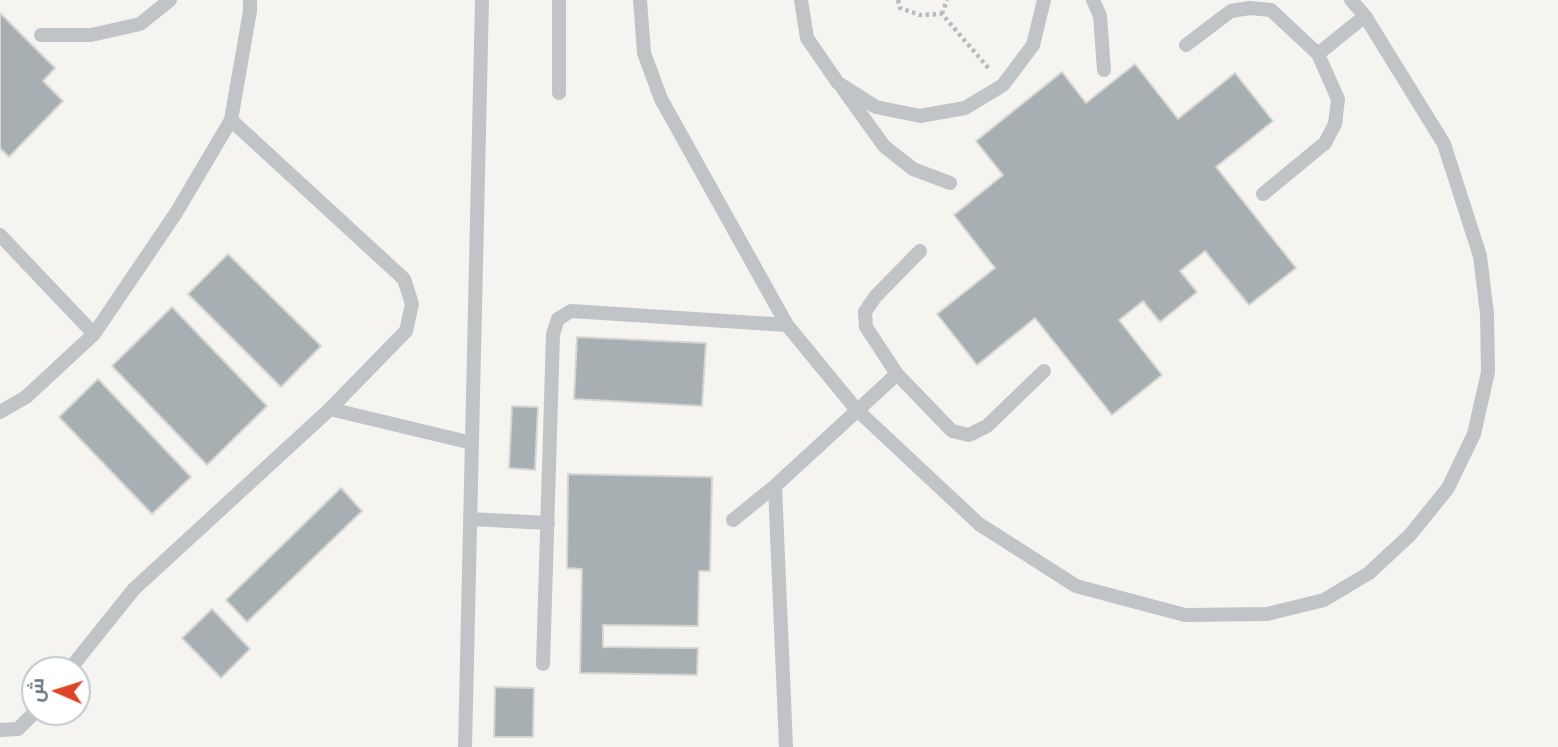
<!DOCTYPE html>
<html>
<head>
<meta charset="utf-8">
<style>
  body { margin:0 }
  #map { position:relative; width:1558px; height:747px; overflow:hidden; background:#f5f4f1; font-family:Karla,Cairo,sans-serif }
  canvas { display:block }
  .north { position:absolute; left:21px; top:656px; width:70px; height:70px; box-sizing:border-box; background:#fff; border:2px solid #c1c8cd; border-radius:50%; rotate:273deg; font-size:19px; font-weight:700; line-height:28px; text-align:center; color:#647681 }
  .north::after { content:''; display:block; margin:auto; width:24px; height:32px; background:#dd4429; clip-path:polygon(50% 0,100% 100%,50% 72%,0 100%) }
</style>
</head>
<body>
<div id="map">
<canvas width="1558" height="747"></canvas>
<div class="north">ش</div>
</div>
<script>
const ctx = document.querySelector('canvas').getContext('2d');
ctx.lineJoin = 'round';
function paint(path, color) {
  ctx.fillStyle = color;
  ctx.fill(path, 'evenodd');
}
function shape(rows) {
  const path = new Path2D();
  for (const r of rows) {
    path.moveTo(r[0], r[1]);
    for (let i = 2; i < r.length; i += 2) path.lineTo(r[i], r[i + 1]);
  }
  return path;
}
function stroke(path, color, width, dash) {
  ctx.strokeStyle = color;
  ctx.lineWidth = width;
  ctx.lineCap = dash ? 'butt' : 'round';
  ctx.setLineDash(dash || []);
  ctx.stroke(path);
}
const building = shape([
  [0,13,55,68,43,81,63,101,9,157,0,148,0,13],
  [1135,64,1178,119,1235,73,1273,121,1216,167,1296,268,1249,305,1205,251,1180,271,1197,292,1160,322,1143,301,1119,320,1162,375,1112,415,1035,318,977,365,937,314,995,268,954,215,1003,175,976,141,1062,72,1086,103,1135,64],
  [228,254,321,346,281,387,188,294,228,254],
  [172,307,267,406,207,465,112,366,172,307],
  [577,337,706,343,702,406,574,399,577,337],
  [98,379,191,477,152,514,59,417,98,379],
  [512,406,538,407,535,470,509,468,512,406],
  [568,474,712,477,710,571,699,571,698,626,603,625,603,647,698,648,697,675,580,673,582,569,567,568,568,474],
  [341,488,362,511,247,622,226,600,341,488],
  [212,609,250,649,221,678,182,638,212,609],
  [495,687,534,688,533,737,494,737,495,687]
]);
const path = shape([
  [898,0,900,8,920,15,942,14,990,70],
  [942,14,947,0]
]);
const lane = shape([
  [640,0,644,53,661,99,787,325,856,409,979,524,1076,586,1185,615,1267,614,1324,600,1369,573,1410,535,1448,488,1474,434,1488,372,1487,314,1480,256,1444,144,1365,16,1351,0],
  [801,0,807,38,838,83,876,107,920,116,965,108,1003,85,1033,45,1044,0],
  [1093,0,1100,16,1104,70],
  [41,35,91,35,140,24,170,0],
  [1186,45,1231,11,1250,8,1271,10,1318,54,1338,99,1335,124,1325,143,1263,194],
  [1318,54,1365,16],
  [843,89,884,146,913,169,950,183],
  [559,93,559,0],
  [0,235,94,334],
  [920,251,875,297,865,312,866,327,897,374,952,431,969,435,987,426,1044,371],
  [330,409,472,443],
  [0,412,26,397,94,334,176,213,231,120,250,11,250,0],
  [775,486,786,747],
  [470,519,548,523],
  [733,520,775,486,897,374],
  [543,664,553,334,558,319,571,311,787,325],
  [69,670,134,589,330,409,406,331,412,304,404,279,231,120],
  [0,730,18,729,35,712],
  [465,747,482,0]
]);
paint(building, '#a7afb3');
stroke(building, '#d6d6d3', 2);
stroke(path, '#b8bbbd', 4.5, [3.5, 3.5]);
stroke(lane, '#c0c4c7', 14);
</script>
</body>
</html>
